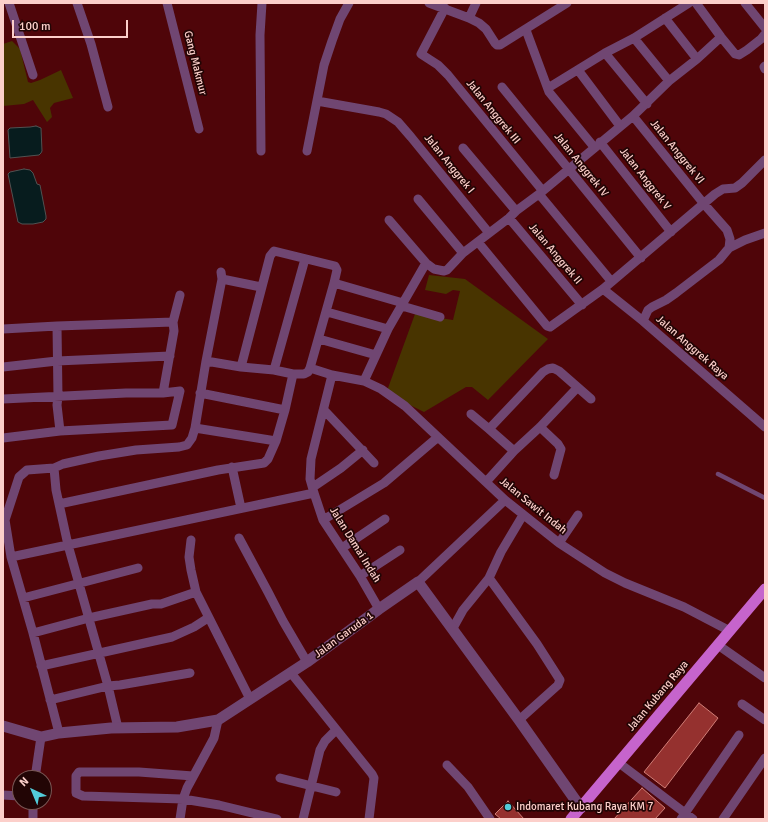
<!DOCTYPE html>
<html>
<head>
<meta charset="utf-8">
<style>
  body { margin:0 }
  #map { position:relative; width:768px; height:822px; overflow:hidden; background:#4f0509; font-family:Signika,sans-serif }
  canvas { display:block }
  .frame { position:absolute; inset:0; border:4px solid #fccfca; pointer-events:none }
  .north { position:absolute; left:12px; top:770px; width:40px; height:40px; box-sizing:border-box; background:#220505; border:1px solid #795654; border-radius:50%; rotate:316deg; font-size:11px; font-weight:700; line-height:16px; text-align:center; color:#fccfca }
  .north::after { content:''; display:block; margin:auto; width:14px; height:18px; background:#52cbd9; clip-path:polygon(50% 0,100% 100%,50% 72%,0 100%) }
  .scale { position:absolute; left:12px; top:20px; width:116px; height:18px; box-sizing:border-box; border:2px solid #fccfca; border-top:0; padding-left:5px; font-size:12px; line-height:14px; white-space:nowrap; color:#fccfca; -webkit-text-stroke:3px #220505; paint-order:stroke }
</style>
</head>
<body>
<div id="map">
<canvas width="768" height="822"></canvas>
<div class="frame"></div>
<div class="north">N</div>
<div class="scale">100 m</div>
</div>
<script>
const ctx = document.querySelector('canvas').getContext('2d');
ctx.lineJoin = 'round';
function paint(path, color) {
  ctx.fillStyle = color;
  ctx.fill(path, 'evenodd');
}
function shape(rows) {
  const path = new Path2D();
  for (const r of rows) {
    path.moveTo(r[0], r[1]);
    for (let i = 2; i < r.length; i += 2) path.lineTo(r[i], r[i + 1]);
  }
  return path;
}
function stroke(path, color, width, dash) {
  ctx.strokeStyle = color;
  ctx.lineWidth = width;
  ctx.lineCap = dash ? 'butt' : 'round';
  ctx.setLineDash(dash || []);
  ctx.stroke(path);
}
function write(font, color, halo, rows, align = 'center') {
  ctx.font = font + ' Signika,sans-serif';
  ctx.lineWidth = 3.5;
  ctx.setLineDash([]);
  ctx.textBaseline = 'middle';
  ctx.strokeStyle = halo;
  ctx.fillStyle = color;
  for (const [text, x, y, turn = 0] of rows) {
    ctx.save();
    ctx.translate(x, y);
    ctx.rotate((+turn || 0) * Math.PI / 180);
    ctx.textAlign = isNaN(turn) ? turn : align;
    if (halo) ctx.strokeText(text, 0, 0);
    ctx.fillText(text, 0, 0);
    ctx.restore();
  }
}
const green = shape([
  [12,41,20,49,28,82,31,83,40,80,61,70,73,98,54,103,50,108,52,117,47,122,33,100,24,104,3,106,3,44],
  [429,275,465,279,548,339,488,400,472,387,466,387,424,412,410,405,388,391,388,388,415,314,453,320,460,291,453,290,446,294,425,290]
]);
const water = shape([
  [36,126,41,128,42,151,41,153,39,155,10,158,8,130,10,128,30,127,36,126],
  [24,169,30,170,33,173,37,184,40,185,46,216,46,219,43,222,33,224,22,224,18,222,8,174,10,172,24,169]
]);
const building = shape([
  [699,703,718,718,665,788,644,772,699,703],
  [642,788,665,808,655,819,614,819,642,788],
  [508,801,524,819,501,819,495,814,508,801]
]);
const service = shape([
  [718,474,765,498]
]);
const minor = shape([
  [9,3,33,75],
  [77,3,91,44,108,107],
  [167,3,199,129],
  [429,3,469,18,479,23,486,29,495,43,497,45,500,45,567,3],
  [696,3,721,37,735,54,739,55,747,50,761,39,765,34],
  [745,3,765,28],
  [445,8,421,54,438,65,448,75,542,190],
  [469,18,476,3],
  [665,18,697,59],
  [526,30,549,92,594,147],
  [634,38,669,81],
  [605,53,647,104],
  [765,66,764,67,765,69],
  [578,70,620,126],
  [502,87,641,258],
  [548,88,605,53,634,38,689,3],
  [317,101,379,112,386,114,398,122,411,137,489,233],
  [633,116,704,204,727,230,730,239,729,248,719,260,676,293,666,300,652,307,648,310,643,321],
  [600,142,671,232],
  [463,148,516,211],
  [261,151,260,35,262,3],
  [307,151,324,65,332,41,340,19,349,3],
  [539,194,611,281],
  [418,199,463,253],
  [509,218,582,305],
  [389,220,426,263,434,269,444,271,447,270,463,253,509,218,516,211,539,194,633,116,669,81,697,59,721,37],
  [478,242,547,326,550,327,603,289,715,194,723,189,735,188,742,183,765,160],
  [729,248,745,240,765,233],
  [222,279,261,287],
  [603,289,643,321,765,427],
  [402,306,440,317],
  [327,312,388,329],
  [57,326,58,397,57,405,60,431],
  [3,329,57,326,173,322],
  [319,339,376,355],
  [206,361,241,367,274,370,293,374,304,374,308,372,310,368,332,375,364,381,388,329,426,263],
  [3,367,57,361,170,356],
  [241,367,270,256,274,251,335,266,337,270,334,283,403,303],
  [310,368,334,283],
  [274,370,305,259],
  [332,375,311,459,310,479,314,493,323,520,360,576,379,609],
  [364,381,381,389,405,406,505,500,559,543,605,573,625,583,684,607,730,631],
  [200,393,285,410],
  [3,399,126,393,163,393],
  [324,410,374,463],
  [471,414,489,429],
  [540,427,558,444,561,449,554,475],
  [195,428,276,441],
  [3,438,60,431,172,425,180,391,163,393,174,331,173,322,180,295],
  [514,451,489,429,543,372,548,369,553,368,559,371,591,399],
  [232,467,241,508],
  [54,468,56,490,68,545,108,686,118,728],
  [486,482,514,451,540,427,577,388],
  [313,487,341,468,363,450],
  [59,504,218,470,264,463,268,459,276,441,285,410,293,374],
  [323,520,384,483,438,437],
  [239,538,268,592,283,621,307,662],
  [191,540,189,557,191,570,196,592,250,699],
  [559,543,578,515],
  [342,548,385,519],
  [11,557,314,493],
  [360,576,400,550],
  [489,578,537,644,560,680,558,685,519,720],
  [418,582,505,500],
  [23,598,138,568],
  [453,628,463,610,489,578,501,552,523,515],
  [33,633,89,618,152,604,161,604,196,592],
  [718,645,765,678],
  [41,666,172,637,194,627,208,618],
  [291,673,372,774,374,778,369,819],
  [50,700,108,686,120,685,190,673],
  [742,704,765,720],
  [59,733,33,633,11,557,5,520,19,477,27,470,54,468,63,464,99,456,136,450,179,447,187,445,192,438,195,428,206,361,222,279,221,272],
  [619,763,693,819],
  [447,765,468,787,490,819],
  [193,776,139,772,79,772,76,776,76,793,83,796,183,799,219,805,277,819],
  [35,778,41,737],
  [280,778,336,792],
  [3,795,20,796],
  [33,802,33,819],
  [180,819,183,799,187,788,214,738,218,720],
  [303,819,320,750,325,741,336,730],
  [681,819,739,735],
  [723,819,765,758]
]);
const tertiary = shape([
  [3,726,41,737,59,733,111,728,177,727,218,720,307,662,379,609,418,582,519,720,581,808]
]);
const trunk = shape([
  [571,819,765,589]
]);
const markers = [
  [508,807,4,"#52cbd9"]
];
const streetNames = [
  ["Gang Makmur",195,63,76],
  ["Jalan Anggrek III",493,112,51],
  ["Jalan Anggrek VI",677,152,51],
  ["Jalan Anggrek I",449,164,51],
  ["Jalan Anggrek IV",581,165,51],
  ["Jalan Anggrek V",645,179,52],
  ["Jalan Anggrek II",555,254,50],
  ["Jalan Anggrek Raya",692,348,41],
  ["Jalan Sawit Indah",533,506,39],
  ["Jalan Damai Indah",355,545,58],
  ["Jalan Garuda 1",344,635,-36],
  ["Jalan Kubang Raya",658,696,-50]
];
const poiNames = [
  ["Indomaret Kubang Raya KM 7",516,807]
];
paint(green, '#483400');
paint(water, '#071c1e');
stroke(water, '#505252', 1);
paint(building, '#95312f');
stroke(building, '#d07e77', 1);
stroke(service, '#704672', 4.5);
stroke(minor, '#704672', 9);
stroke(tertiary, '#704672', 11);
stroke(trunk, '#c664cc', 11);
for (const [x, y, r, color] of markers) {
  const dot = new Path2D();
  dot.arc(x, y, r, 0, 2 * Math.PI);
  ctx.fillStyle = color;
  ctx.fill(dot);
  stroke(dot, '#220505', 1.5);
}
write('11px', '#fccfca', '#220505', streetNames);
write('11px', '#fccfca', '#220505', poiNames, 'left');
</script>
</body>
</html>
